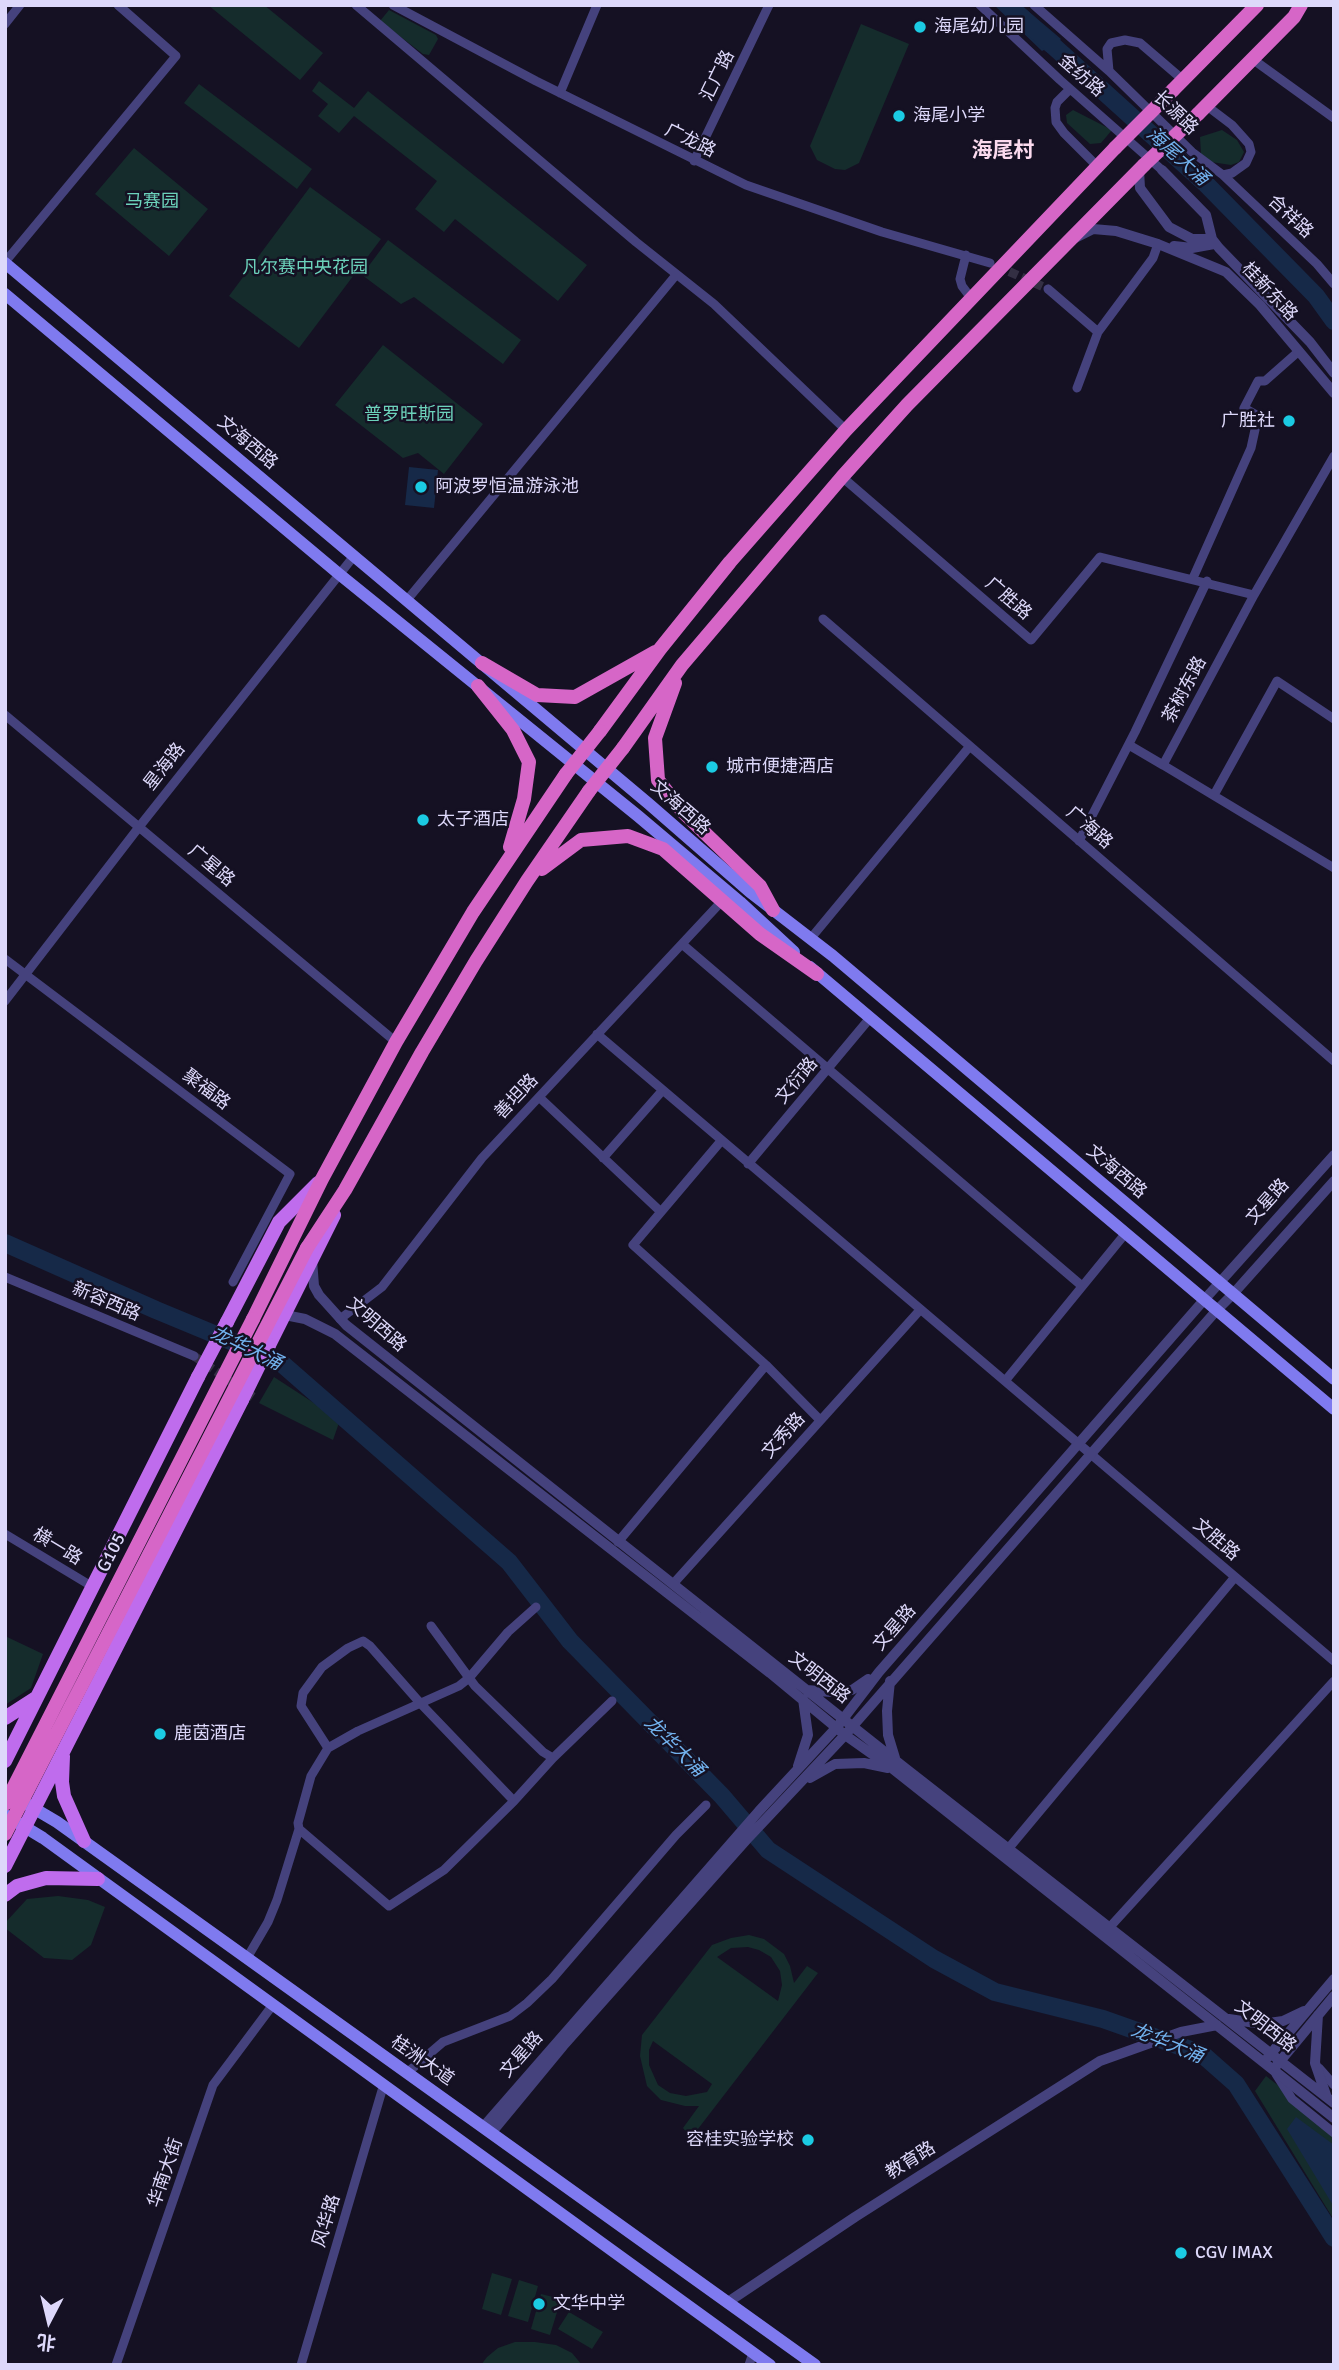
<!DOCTYPE html>
<html>
<head>
<meta charset="utf-8">
<style>
  body { margin:0 }
  #map { position:relative; width:1339px; height:2370px; overflow:hidden; background:#151123; font-family:Signika,"Noto Sans SC",sans-serif }
  canvas { display:block }
  .frame { position:absolute; inset:0; border:7px solid #ddd8fa; pointer-events:none }
  .north { position:absolute; left:14px; top:2286px; width:70px; height:70px; -webkit-text-stroke:5px #151123; paint-order:stroke; rotate:187deg; font-size:19px; font-weight:700; line-height:28px; text-align:center; color:#ddd8fa }
  .north::after { content:''; display:block; margin:auto; width:24px; height:32px; background:#ddd8fa; clip-path:polygon(50% 0,100% 100%,50% 72%,0 100%) }
</style>
</head>
<body>
<div id="map">
<canvas width="1339" height="2370"></canvas>
<div class="frame"></div>
<div class="north">北</div>
</div>
<script>
const ctx = document.querySelector('canvas').getContext('2d');
ctx.lineJoin = 'round';
function paint(path, color) {
  ctx.fillStyle = color;
  ctx.fill(path, 'evenodd');
}
function shape(rows) {
  const path = new Path2D();
  for (const r of rows) {
    path.moveTo(r[0], r[1]);
    for (let i = 2; i < r.length; i += 2) path.lineTo(r[i], r[i + 1]);
  }
  return path;
}
function stroke(path, color, width, dash) {
  ctx.strokeStyle = color;
  ctx.lineWidth = width;
  ctx.lineCap = dash ? 'butt' : 'round';
  ctx.setLineDash(dash || []);
  ctx.stroke(path);
}
function write(font, color, halo, rows, align = 'center') {
  ctx.font = font + ' Signika,"Noto Sans SC",sans-serif';
  ctx.lineWidth = 5;
  ctx.setLineDash([]);
  ctx.textBaseline = 'middle';
  ctx.strokeStyle = halo;
  ctx.fillStyle = color;
  for (const [text, x, y, turn = 0] of rows) {
    ctx.save();
    ctx.translate(x, y);
    ctx.rotate((+turn || 0) * Math.PI / 180);
    ctx.textAlign = isNaN(turn) ? turn : align;
    if (halo) ctx.strokeText(text, 0, 0);
    ctx.fillText(text, 0, 0);
    ctx.restore();
  }
}
const green = shape([
  [208,5,264,5,323,53,300,80],
  [389,10,436,35,438,39,429,55,423,54,380,21],
  [861,24,909,44,859,163,845,170,835,169,817,160,810,146],
  [319,81,354,108,368,91,587,265,558,301,455,219,444,232,415,209,437,181,354,116,339,133,318,116,328,104,312,91],
  [199,84,312,169,297,189,184,103],
  [1073,110,1112,130,1101,143,1090,144,1067,123,1066,115],
  [1222,130,1237,140,1244,152,1239,162,1231,165,1211,162,1201,154,1200,137],
  [134,148,208,209,169,256,95,194],
  [310,187,381,239,299,348,229,296],
  [388,240,521,340,503,364,414,297,401,304,362,275],
  [383,345,483,424,444,474,418,453,403,458,335,405],
  [274,1377,340,1420,333,1440,259,1403],
  [5,1636,43,1654,31,1688,5,1705],
  [58,1896,88,1900,105,1907,91,1945,72,1960,44,1958,5,1928,5,1923,27,1899],
  [749,1935,764,1939,784,1954,790,1966,794,1983,807,1966,818,1973,691,2138,683,2128,699,2106,685,2106,661,2100,647,2086,640,2056,642,2035,712,1945,731,1938],
  [748,1947,759,1950,771,1957,780,1971,782,1985,778,2001,717,1957,731,1948],
  [653,2041,712,2084,707,2092,686,2096,670,2093,658,2085,649,2065,649,2050],
  [1266,2076,1334,2129,1334,2220,1255,2091],
  [492,2273,512,2279,501,2315,482,2309],
  [519,2280,538,2286,528,2322,508,2316],
  [541,2294,561,2299,550,2335,531,2329],
  [569,2312,603,2332,592,2349,558,2329],
  [515,2342,535,2342,556,2345,572,2353,582,2365,481,2365,487,2357,498,2348]
]);
const water = shape([
  [994,5,1021,5,1061,39,1048,53,1044,50,1042,51],
  [409,467,438,470,434,508,405,505],
  [1296,2117,1334,2145,1334,2207,1287,2129]
]);
const river = shape([
  [1008,5,1205,183,1316,296,1334,321],
  [5,1243,156,1310,279,1361,509,1562,570,1641,722,1796,768,1850,934,1959,995,1992,1103,2019,1202,2054,1236,2084,1334,2238]
]);
const minorTunnel = shape([
  [997,266,1048,289],
  [194,1356,253,1397]
]);
const minor = shape([
  [356,5,636,242,714,304,846,430],
  [393,5,536,81,746,185,882,232,990,263],
  [980,5,1060,80,1162,170],
  [1034,5,1109,71,1192,152,1223,175,1317,264,1334,284],
  [5,24,20,5],
  [1251,58,1334,118],
  [1109,71,1107,49,1111,43,1125,40,1140,43,1182,79],
  [1070,89,1057,102,1055,108,1056,122,1064,133,1096,165],
  [560,93,597,5],
  [1207,106,1232,125,1249,144,1251,152,1246,163,1232,173,1223,175],
  [694,161,769,5],
  [966,255,960,279,962,286,971,298],
  [5,262,176,56,118,5],
  [1048,289,1098,332],
  [1077,388,1098,332,1153,258,1158,244],
  [1334,456,1254,595,1163,765,1334,868],
  [842,477,1031,640,1100,557,1254,595],
  [1193,578,1251,448,1258,416,1244,408,1258,381,1265,381,1299,351],
  [407,600,676,275],
  [823,619,1334,1061],
  [5,715,396,1042],
  [1129,745,1163,765],
  [1214,795,1277,681,1334,719],
  [1079,841,1135,732,1207,581],
  [811,938,970,746],
  [682,944,1082,1286],
  [5,959,290,1174,233,1282],
  [5,1001,139,827,354,556],
  [597,1034,1334,1661],
  [539,1097,661,1212],
  [721,1141,633,1245,766,1365,820,1420],
  [603,1158,662,1091],
  [748,1164,870,1018],
  [5,1277,194,1356],
  [340,1319,382,1287,482,1158,722,901],
  [1005,1381,1125,1234],
  [5,1534,93,1587],
  [618,1542,766,1365],
  [673,1584,920,1310],
  [431,1626,475,1686,543,1752,553,1758],
  [328,1748,301,1706,303,1693,322,1667,348,1648,363,1641,370,1646,421,1704,514,1801],
  [299,1829,389,1906,444,1870,514,1801,553,1758,612,1701],
  [1008,1849,1235,1577],
  [1109,1928,1334,1681],
  [247,1958,268,1922,277,1900,299,1829,298,1823,311,1776,328,1748,358,1731,459,1686,469,1678,508,1632,536,1607],
  [1319,2068,1334,2085],
  [408,2072,443,2042,510,2016,527,2003,552,1979,676,1835,706,1805],
  [1276,2074,1292,2099,1334,2133],
  [116,2365,213,2085,272,2006],
  [301,2365,383,2087],
  [749,2365,753,2353]
]);
const tertiary = shape([
  [1139,170,1140,188,1169,227,1192,239,1212,239],
  [1162,170,1206,215,1212,239,1219,248,1310,342,1334,373],
  [1075,238,1093,229,1116,231,1158,244,1226,272,1260,305,1334,393],
  [1174,246,1192,248,1214,244],
  [312,1260,314,1286,319,1295,346,1325,905,1768,1334,2103],
  [285,1315,305,1319,335,1334,770,1673,845,1735,893,1769,1334,2118],
  [890,1681,887,1711,888,1735,895,1758],
  [807,1690,831,1692,852,1690,868,1679],
  [798,1766,808,1735,803,1699],
  [810,1778,835,1764,864,1763,888,1768],
  [1318,2015,1315,2063,1326,2095],
  [1229,2019,1262,2024,1283,2021,1304,2011],
  [1268,2057,1334,1979],
  [1277,2065,1334,1996],
  [484,2126,759,1811,837,1727,879,1672,1204,1300,1334,1155],
  [492,2132,563,2046,749,1837,845,1735,1216,1311,1233,1294,1334,1181],
  [728,2302,855,2217,1100,2061,1181,2032,1217,2025]
]);
const secondary = shape([
  [5,263,649,804,750,892,833,956,1334,1379],
  [5,294,339,574,638,816,740,902,794,952],
  [810,967,1334,1409],
  [13,1796,57,1822,815,2365],
  [5,1815,43,1838,770,2365]
]);
const primary = shape([
  [227,1322,279,1222,318,1183],
  [269,1345,334,1215],
  [5,1718,36,1698],
  [63,1756,62,1782,64,1796,84,1841],
  [5,1761,198,1377],
  [5,1866,242,1400],
  [5,1895,17,1886,46,1878,98,1879]
]);
const trunk = shape([
  [1173,90,1257,5],
  [1198,114,1294,17,1301,5],
  [482,663,537,695,575,697,655,652],
  [675,683,655,738,658,780,682,811,760,886,773,910],
  [478,686,513,730,529,762,524,799,510,847],
  [600,731,660,649,730,562,846,430,1115,148],
  [623,748,682,665,842,477,907,405,1144,165],
  [542,869,581,840,628,836,663,849,760,934,817,974],
  [307,1248,345,1190,422,1052,476,961,527,881,589,791],
  [253,1319,322,1179,396,1042,473,912,566,774]
]);
const primaryBridge = shape([
  [198,1377,227,1322],
  [242,1400,269,1345]
]);
const trunkBridge = shape([
  [1115,148,1173,90],
  [1144,165,1198,114],
  [566,774,600,731],
  [589,791,623,748],
  [5,1804,253,1319],
  [5,1834,307,1248]
]);
const markers = [
  [920,27,7,"#1bcbe3"],
  [899,116,7,"#1bcbe3"],
  [1289,421,7,"#1bcbe3"],
  [421,487,7,"#1bcbe3"],
  [712,767,7,"#1bcbe3"],
  [423,820,7,"#1bcbe3"],
  [160,1734,7,"#1bcbe3"],
  [808,2140,7,"#1bcbe3"],
  [1181,2253,7,"#1bcbe3"],
  [539,2304,7,"#1bcbe3"]
];
const poiNames = [
  ["海尾幼儿园",934,27],
  ["海尾小学",913,116],
  ["广胜社",1275,421,"right"],
  ["阿波罗恒温游泳池",435,487],
  ["城市便捷酒店",726,767],
  ["太子酒店",437,820],
  ["鹿茵酒店",174,1734],
  ["容桂实验学校",794,2140,"right"],
  ["CGV IMAX",1195,2253],
  ["文华中学",553,2304]
];
const streetNames = [
  ["汇广路",718,76,-64],
  ["金纺路",1081,76,41],
  ["长源路",1175,113,44],
  ["广龙路",690,141,26],
  ["合祥路",1290,217,43],
  ["桂新东路",1269,292,47],
  ["文海西路",247,443,40],
  ["广胜路",1008,599,41],
  ["茶树东路",1185,690,-62],
  ["星海路",165,767,-52],
  ["文海西路",680,808,41],
  ["广海路",1089,828,41],
  ["广星路",211,866,40],
  ["文衍路",797,1081,-50],
  ["聚福路",206,1090,37],
  ["善坦路",517,1097,-47],
  ["文海西路",1116,1172,40],
  ["文星路",1268,1202,-48],
  ["新容西路",106,1302,23],
  ["文明西路",376,1325,41],
  ["文秀路",784,1436,-48],
  ["文胜路",1216,1540,40],
  ["横一路",57,1547,31],
  ["G105",112,1553,-63],
  ["文星路",895,1628,-49],
  ["文明西路",819,1678,38],
  ["文明西路",1265,2027,38],
  ["文星路",522,2055,-49],
  ["桂洲大道",422,2061,35],
  ["教育路",911,2161,-32],
  ["华南大街",166,2173,-71],
  ["风华路",327,2221,-73]
];
const parkNames = [
  ["马赛园",152,202],
  ["凡尔赛中央花园",305,268],
  ["普罗旺斯园",409,415]
];
const waterNames = [
  ["海尾大涌",1177,157,42],
  ["龙华大涌",246,1349,26],
  ["龙华大涌",674,1747,45],
  ["龙华大涌",1167,2044,22]
];
const quarterNames = [
  ["海尾村",1003,151]
];
paint(green, '#152c2c');
paint(water, '#162948');
stroke(river, '#162948', 18);
stroke(minorTunnel, '#332f43', 9, [9, 4.5]);
stroke(minor, '#45427d', 9);
stroke(tertiary, '#45427d', 10);
stroke(secondary, '#7f7aef', 12);
stroke(primary, '#bf6ced', 14);
stroke(trunk, '#d666c7', 14);
stroke(primaryBridge, '#bf6ced', 14);
stroke(trunkBridge, '#d666c7', 14);
for (const [x, y, r, color] of markers) {
  const dot = new Path2D();
  dot.arc(x, y, r, 0, 2 * Math.PI);
  ctx.fillStyle = color;
  ctx.fill(dot);
  stroke(dot, '#151123', 2.5);
}
write('18px', '#ddd8fa', '#151123', poiNames, 'left');
write('18px', '#ddd8fa', '#151123', streetNames);
write('18px', '#6cd2bb', '#151123', parkNames);
write('italic 19px', '#72b2ee', '#151123', waterNames);
write('bold 21px', '#fbdaee', '#151123', quarterNames);
</script>
</body>
</html>
